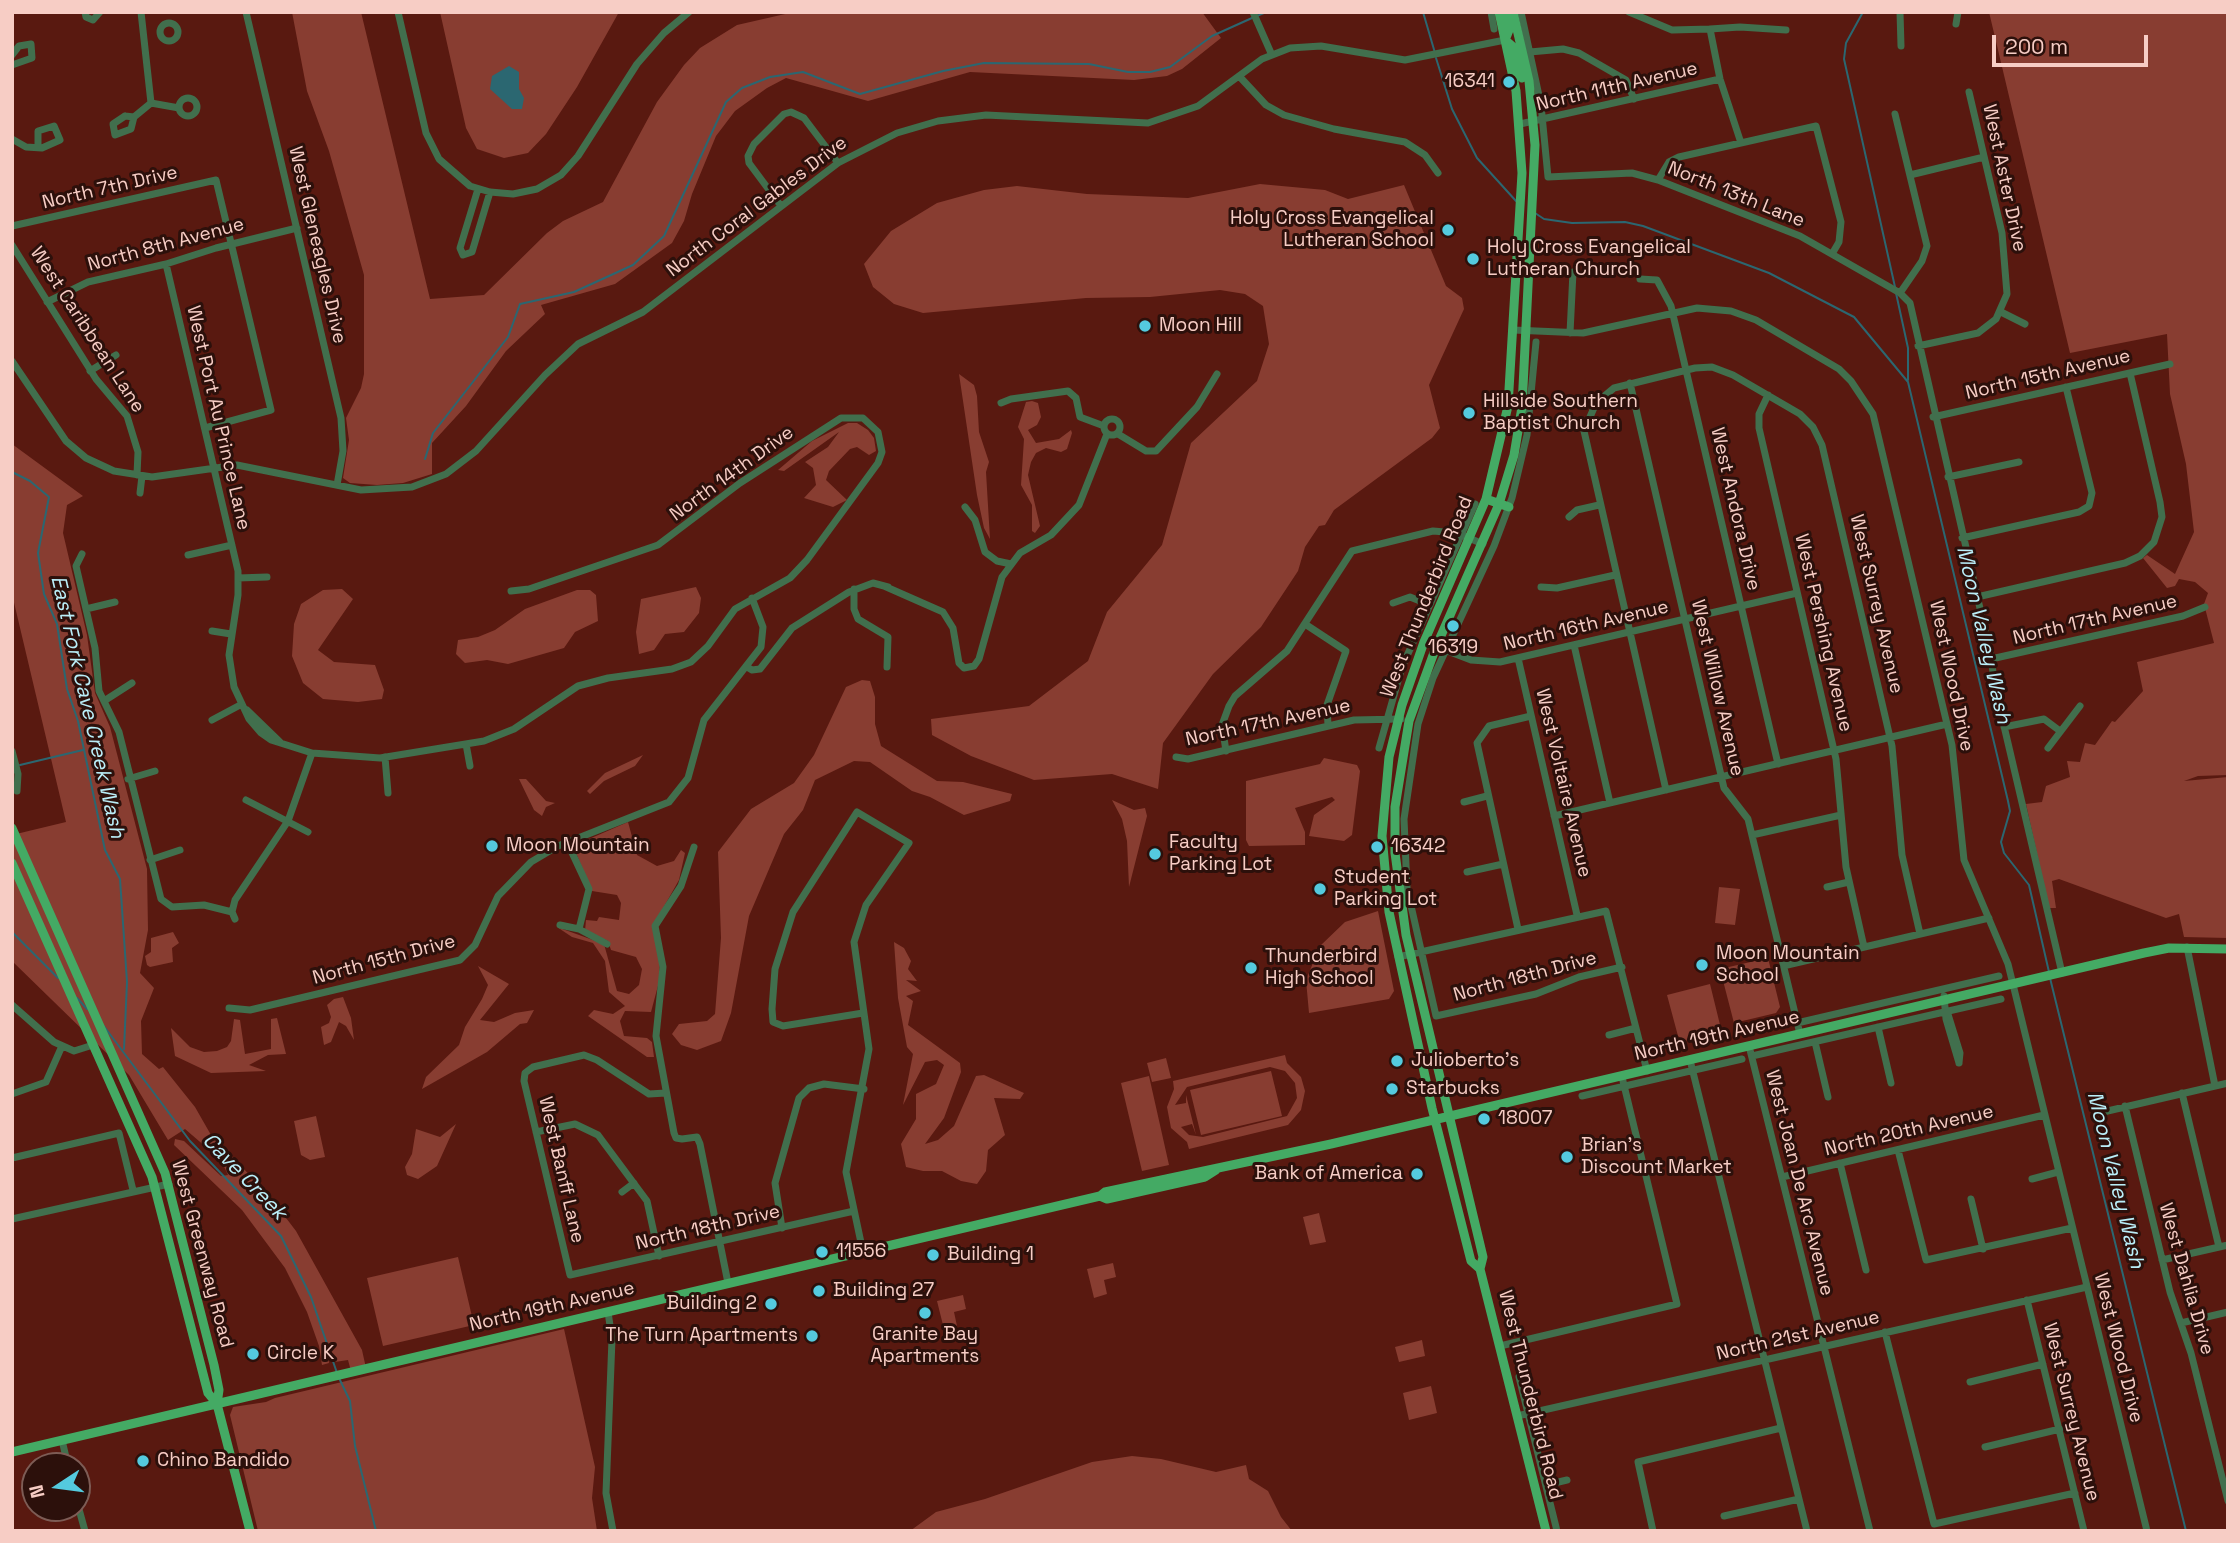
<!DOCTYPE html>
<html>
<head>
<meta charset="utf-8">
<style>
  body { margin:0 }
  #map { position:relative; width:2240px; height:1543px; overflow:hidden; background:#591910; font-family:"Space Grotesk",sans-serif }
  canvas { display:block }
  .frame { position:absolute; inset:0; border:14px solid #f7cdc5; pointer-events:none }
  .north { position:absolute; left:21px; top:1452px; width:70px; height:70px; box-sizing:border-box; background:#2c100b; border:2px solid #7d5c55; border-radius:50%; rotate:257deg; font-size:19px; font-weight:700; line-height:28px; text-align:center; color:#f7cdc5 }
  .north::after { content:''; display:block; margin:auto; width:24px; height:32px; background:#54cade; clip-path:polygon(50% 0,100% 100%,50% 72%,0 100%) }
  .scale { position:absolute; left:1992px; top:35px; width:156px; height:32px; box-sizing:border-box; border:4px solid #f7cdc5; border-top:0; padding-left:9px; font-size:21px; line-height:24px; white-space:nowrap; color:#f7cdc5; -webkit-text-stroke:5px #2c100b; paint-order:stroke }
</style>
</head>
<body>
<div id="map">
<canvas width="2240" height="1543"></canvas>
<div class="frame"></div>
<div class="north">N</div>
<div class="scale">200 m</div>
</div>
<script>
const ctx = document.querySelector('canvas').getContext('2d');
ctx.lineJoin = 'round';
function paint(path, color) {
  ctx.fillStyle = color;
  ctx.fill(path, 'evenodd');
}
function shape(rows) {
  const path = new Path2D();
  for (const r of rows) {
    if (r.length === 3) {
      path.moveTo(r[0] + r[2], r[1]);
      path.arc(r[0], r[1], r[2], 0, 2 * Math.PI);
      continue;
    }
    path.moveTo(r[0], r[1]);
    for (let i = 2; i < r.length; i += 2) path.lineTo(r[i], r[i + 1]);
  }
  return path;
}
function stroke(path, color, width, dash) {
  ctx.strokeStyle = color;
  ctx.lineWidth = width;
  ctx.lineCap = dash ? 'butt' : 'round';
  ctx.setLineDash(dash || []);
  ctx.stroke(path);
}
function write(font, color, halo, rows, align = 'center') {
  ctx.font = font + ' "Space Grotesk",sans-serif';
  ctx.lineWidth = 6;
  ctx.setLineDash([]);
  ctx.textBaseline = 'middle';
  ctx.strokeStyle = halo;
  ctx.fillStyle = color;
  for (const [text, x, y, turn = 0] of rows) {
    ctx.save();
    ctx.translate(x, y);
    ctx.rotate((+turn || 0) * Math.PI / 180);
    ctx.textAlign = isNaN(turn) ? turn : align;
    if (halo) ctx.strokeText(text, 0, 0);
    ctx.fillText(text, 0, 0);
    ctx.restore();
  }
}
const green = shape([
  [292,12,361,12,430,299,484,295,547,233,563,221,603,202,657,102,684,65,700,48,737,25,794,12,1202,12,1221,38,1182,69,1167,76,1134,80,970,72,868,101,786,78,767,88,735,111,716,136,692,194,684,221,672,243,615,284,541,305,545,314,506,351,466,406,432,443,432,474,403,483,377,485,350,483,343,478,349,440,346,418,361,388,364,374,364,275,329,151,307,91],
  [440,12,619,12,577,87,546,134,528,153,504,158,477,149,466,128],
  [1989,12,2228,12,2228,775,2198,776,2184,781,2228,777,2228,938,2184,937,2179,914,2166,918,2059,879,2052,881,2056,908,2049,908,2026,804,2042,802,2046,786,2070,777,2067,761,2080,762,2085,743,2095,745,2112,721,2115,722,2143,691,2137,662,2214,643,2204,604,2208,593,2195,582,2179,579,2175,586,2167,588,2143,558,2147,555,2175,574,2194,532,2186,464,2170,394,2167,334,2070,353],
  [1260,184,1325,190,1348,199,1404,185,1446,286,1462,298,1464,309,1429,385,1440,428,1432,438,1334,510,1325,525,1319,526,1305,547,1298,571,1261,627,1213,674,1163,743,1158,789,1112,774,1034,780,971,756,932,735,931,719,1029,706,1088,661,1107,612,1162,545,1191,443,1257,381,1269,344,1263,306,1245,294,1220,290,1150,297,1086,298,923,313,894,304,873,287,864,264,891,231,937,203,984,190,1017,186,1087,194,1188,198],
  [959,374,974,385,977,396,979,432,989,462,986,472,990,539,984,528,977,495],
  [1032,401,1038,403,1041,417,1037,425,1028,430,1036,443,1059,439,1071,430,1072,433,1067,449,1061,452,1046,448,1036,453,1031,462,1028,475,1040,526,1035,533,1032,531,1032,505,1021,485,1024,439,1018,427,1026,402],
  [848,423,857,423,868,430,874,438,876,451,869,455,857,447,850,449,829,471,826,480,847,500,833,507,804,498,816,485,813,468,805,462,828,447,839,432,784,471,778,470,812,441],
  [12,444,83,496,67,505,63,533,87,635,95,693,110,727,147,869,148,930,140,973,154,988,141,1021,142,1054,159,1069,163,1067,195,1107,211,1135,267,1193,296,1231,362,1350,366,1368,351,1371,348,1360,335,1362,330,1348,327,1349,329,1363,322,1365,319,1346,307,1312,285,1268,242,1210,174,1145,175,1139,184,1141,221,1176,228,1175,221,1160,185,1129,168,1140,129,1075,12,961,12,835,66,822,12,594],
  [696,587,701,598,699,613,684,632,665,634,654,650,639,654,636,632,641,599],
  [342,589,353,599,318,650,334,662,375,665,384,690,382,699,358,702,323,699,303,683,292,656,294,624,301,604,323,590],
  [577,590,590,590,596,595,598,621,575,632,564,648,508,664,487,660,465,663,456,654,458,640,478,637,495,630,525,609],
  [862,680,870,681,875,697,875,724,881,746,937,781,963,782,1012,794,1010,801,964,815,930,797,912,791,870,762,854,761,815,780,803,810,784,834,749,916,731,1013,721,1041,697,1050,681,1045,672,1034,679,1024,707,1021,715,1014,721,938,718,852,751,809,794,783,814,755,846,687],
  [643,755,635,766,604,781,590,794,587,791,605,773],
  [1324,758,1357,765,1360,771,1352,835,1344,841,1309,836,1314,815,1335,800,1332,797,1295,808,1305,832,1305,845,1249,846,1246,840,1246,781,1320,764],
  [519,779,526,779,546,801,555,803,546,807,542,816,534,810],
  [1112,800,1134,810,1145,808,1147,816,1129,887,1127,841,1122,819],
  [628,822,637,855,657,866,674,861,681,850,685,853,679,880,653,926,660,960,659,982,651,1012,625,1011,620,1021,624,1036,647,1038,652,1042,654,1057,647,1057,588,1016,594,1010,613,1014,625,1006,609,992,605,961,593,943,572,937,557,927,604,944,617,991,629,994,639,985,642,969,636,957,611,950,608,941,585,931,586,920,597,921,599,917,619,920,621,903,617,895,592,891,573,846],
  [1719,887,1740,889,1735,925,1715,923],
  [1378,911,1394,991,1389,999,1309,1013,1306,980,1320,946,1345,922],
  [173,932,179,943,172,948,173,962,150,967,147,965,145,956,151,952,151,938],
  [894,942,904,948,911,961,908,969,917,981,906,980,921,991,906,996,913,1001,908,1025,960,1063,961,1072,944,1118,925,1144,938,1140,954,1126,976,1076,984,1075,1024,1093,1020,1099,994,1098,1005,1135,988,1150,986,1171,977,1184,961,1181,942,1171,923,1171,906,1167,901,1144,916,1119,916,1094,936,1084,944,1065,937,1060,925,1062,903,1105,913,1054,907,1047,898,998],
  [1768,958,1780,1007,1776,1013,1734,1023,1720,969],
  [478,966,509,984,480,1020,494,1022,515,1013,534,1010,527,1023,520,1024,487,1052,422,1089,426,1077,459,1045,465,1027,482,999,488,985],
  [1710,984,1722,1033,1684,1041,1678,1036,1667,995],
  [343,997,351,1018,354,1040,346,1026,339,1022,331,1042,324,1045,321,1027,329,1023,331,1017,327,1005,334,999],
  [277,1018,286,1054,268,1055,249,1065,266,1071,211,1073,175,1056,171,1028,190,1047,204,1052,217,1051,227,1047,231,1041,234,1019,240,1020,245,1054,271,1049,271,1019],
  [1285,1055,1287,1063,1301,1077,1305,1091,1301,1110,1288,1125,1189,1149,1187,1142,1171,1128,1167,1107,1174,1089,1173,1081],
  [1270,1067,1285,1071,1295,1083,1297,1098,1287,1116,1203,1137,1189,1135,1181,1127,1192,1124,1196,1135,1186,1095,1186,1103,1175,1105,1187,1087],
  [1166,1058,1171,1078,1152,1082,1147,1063],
  [1271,1071,1282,1116,1201,1135,1190,1090],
  [1149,1076,1169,1165,1142,1171,1121,1083],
  [316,1116,325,1157,310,1160,301,1155,294,1121],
  [456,1124,437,1166,418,1179,407,1175,405,1167,412,1154,416,1129,440,1137],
  [1319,1213,1326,1242,1310,1245,1303,1217],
  [458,1257,474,1325,383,1346,367,1278],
  [1113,1263,1116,1277,1104,1280,1107,1294,1094,1298,1087,1269],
  [963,1295,966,1309,954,1312,957,1326,944,1329,937,1301],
  [564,1329,595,1467,592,1498,597,1531,258,1531,230,1415,233,1407,266,1402,275,1398],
  [1422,1340,1425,1356,1399,1362,1395,1347],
  [1431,1386,1437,1413,1409,1420,1403,1393],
  [1132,1456,1161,1459,1216,1472,1246,1465,1249,1479,1268,1491,1281,1517,1292,1531,910,1531,936,1512,985,1499,1092,1462]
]);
const water = shape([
  [509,66,519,72,519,89,524,98,522,109,512,109,490,89,492,76]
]);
const stream = shape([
  [1423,12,1435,53],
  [1863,12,1846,43,1844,59,1895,287],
  [1257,16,1266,12],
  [1436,58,1452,109,1477,158,1516,201],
  [1535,213,1544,219,1572,223,1625,222,1643,226,1769,273,1854,317,1908,382,2008,801,2010,811,2001,842,2004,853,2029,885,2049,972],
  [1896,293,1908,348,1908,380],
  [425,459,433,433,508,337,520,304,574,292,633,265,664,236,726,102,742,88,770,77,803,72,860,94,943,71,984,63,1089,64,1128,72,1150,72,1170,67,1212,36,1252,18],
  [12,472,30,481,49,497,38,553,44,594,57,624,67,689,78,721,105,850,120,879,127,982,124,1049],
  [20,765,83,750],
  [12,932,58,978],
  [2050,978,2186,1531],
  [77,998,87,1009],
  [103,1025,190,1141,281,1236,311,1297,337,1373],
  [339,1378,350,1401,355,1446,376,1531]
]);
const minor = shape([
  [85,12,86,17,93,20,100,12],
  [246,12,341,418,343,451,337,485],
  [398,12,426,133,439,159,470,186,490,192,513,194,537,189,561,175,578,156,637,64,664,33,689,12],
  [1253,12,1271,53],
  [1491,12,1494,29],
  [1521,12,1541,105,1548,177,1632,173,1658,180,1800,236,1900,293,1910,303,1990,652,1996,692,2062,973],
  [1629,12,1672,30,1710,29,1720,79,1741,143],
  [1900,12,1901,46],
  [169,32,9],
  [1956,24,1958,12],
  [1710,29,1740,27,1786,30],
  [1530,52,1563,49,1579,53,1626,80,1634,99],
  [12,55,19,46,31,44,32,58,12,65],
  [1239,76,1266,105,1284,115,1334,129,1405,142,1425,155,1438,173],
  [188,107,9],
  [151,103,179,108],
  [1895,114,1927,246,1922,261,1900,293],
  [125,116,134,117,131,129,115,135,113,124,125,116],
  [134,117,151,103,141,12],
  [1520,124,1720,79],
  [12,139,26,147,42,148,60,140,54,126,38,131,38,147],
  [1910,175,1984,157],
  [1658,180,1669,162,1679,157,1816,126,1841,222,1839,242,1832,254],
  [478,189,460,248,463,255,472,252,490,192],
  [781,206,749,163,748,156,754,144,784,114,791,112,804,118,838,163],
  [12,226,216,180,271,410,205,428],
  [12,245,96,379,127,416,138,452,137,475],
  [166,264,238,571,238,595,229,655,234,687,249,719,261,733,271,740,312,753,380,758,484,741,514,729,578,686,608,678,672,669,691,662,708,646,735,609,790,578,807,560,878,463,882,452,878,432,863,418,841,418,740,483,658,545,529,589,511,591],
  [1640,279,1657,280,1671,306,1778,764],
  [47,302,88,282,166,264,216,248,297,228],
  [2001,312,2025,324],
  [1513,330,1583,333,1697,308,1731,311,1756,320,1839,369,1851,381,1873,414,1952,745,1964,860,2008,964,2147,1531],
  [1570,333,1573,272],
  [1536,342,1527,435,1512,498,1494,546,1433,678,1418,724,1404,819,1407,888,1436,1016,1536,994,1579,977,1622,967],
  [1918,346,1978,333,1996,319,2007,294,2002,233,1969,92],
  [12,361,66,441,86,458,114,471,152,477,237,465,361,490,412,487,446,474,476,451,545,375,578,344,643,312,838,163,897,133,938,121,986,115,1148,123,1198,106,1262,59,1290,48,1321,46,1405,60,1505,40],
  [90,371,116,355],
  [1630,383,1724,788,1748,819,1800,1034],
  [1768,395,1759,414,1759,428,1836,759,1846,867,1864,947],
  [1001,403,1011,399,1068,391,1076,398,1080,417,1104,426],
  [1933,417,2170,364],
  [1112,427,8],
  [1118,434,1146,451,1156,451,1197,407,1217,374],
  [1948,477,2019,462],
  [140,493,142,476],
  [965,507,975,520,985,552,997,561,1011,564],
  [1569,517,1577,510,1599,505],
  [1962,538,2079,512,2089,506,2092,493,2066,387],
  [82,554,76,566,95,648,99,691,119,732,161,899,172,907,204,905,232,912],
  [188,555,232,545],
  [238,578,267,577],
  [884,586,943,612,953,628,959,663,964,668,974,666,979,659,1002,577,1020,553,1051,535,1079,505,1107,434],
  [1541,587,1557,588,1615,575],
  [854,589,854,609,858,619,888,637,887,667],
  [1977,597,2125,563,2140,556,2154,542,2162,517,2160,502,2130,373],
  [1393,603,1410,597,1430,605],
  [86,609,115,602],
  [1305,624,1346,651,1327,705,1328,726],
  [212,631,231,634],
  [1424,642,1471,660,1500,662,1797,593],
  [1574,645,1610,803],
  [1518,658,1577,915],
  [1991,659,2183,616,2205,607],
  [747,667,752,670,760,669,792,628,849,592,873,583,888,587],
  [104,701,132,683],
  [247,710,280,742],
  [212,720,242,704],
  [2004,727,2044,719,2060,731],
  [466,744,470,766],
  [1379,748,1402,667,1475,504],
  [2048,748,2080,706],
  [12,751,18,774,17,791],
  [1226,751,1222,725,1229,706,1235,696,1287,651,1352,551,1433,531,1457,533,1483,544],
  [385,757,388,793],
  [1176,757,1188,759,1354,720,1401,719],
  [128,779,155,771],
  [1666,790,1584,431,1596,403,1614,388,1695,368,1712,367,1733,375,1800,414,1813,427,1822,445,1892,746,1902,855,1920,934],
  [246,800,308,832],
  [1464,802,1487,796],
  [1554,816,1947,724],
  [1752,835,1841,815],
  [567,842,589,889,579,929],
  [694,847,681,886,655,926,663,967,656,1036,674,1133,676,1138,682,1139,697,1137,700,1144,728,1283],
  [150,860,180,850],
  [1467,872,1503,864],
  [1827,887,1849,882],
  [235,919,232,912,235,900,288,821,312,753],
  [560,925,579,929,607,944],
  [1518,929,1477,743,1489,726,1531,716],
  [2187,947,2215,1086],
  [1398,957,1606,911,1647,1071],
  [1783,966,1989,918],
  [1944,996,1946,1019,1959,1063],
  [12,1005,54,1042,74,1051,93,1045],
  [229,1008,250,1010,460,960,475,945,498,896,531,862,558,846,669,802,688,778,704,720,761,647,763,627,752,598],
  [1947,1011,1960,1053,1959,1063],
  [1797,1023,1999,976],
  [1878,1027,1891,1083],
  [1609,1035,1636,1028],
  [1815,1042,1828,1097],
  [1749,1046,1870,1531],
  [1752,1056,2001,999],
  [1690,1060,1807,1531],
  [666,1093,649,1094,597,1060,584,1055,533,1067,525,1073,524,1081,570,1275,854,1211],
  [2182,1093,2219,1247],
  [12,1094,46,1082,62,1046],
  [1582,1096,1742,1059],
  [2125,1106,2170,1292,2191,1353,2228,1501],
  [2099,1113,2228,1083],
  [536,1132,575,1124,598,1135,647,1201,659,1256],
  [1898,1150,1926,1260,2072,1228],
  [12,1158,119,1133,133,1190],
  [1840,1163,1866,1270],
  [1782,1177,2044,1115],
  [2032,1179,2058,1172],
  [622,1192,634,1183],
  [1971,1199,1983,1249],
  [12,1219,169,1184],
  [782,1228,775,1183,799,1098,809,1088,824,1084,864,1089],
  [863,1252,846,1172,869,1049,854,942,866,905,909,843,857,812,793,912,775,969,772,1009,773,1022,783,1026,863,1013],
  [2162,1260,2228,1245],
  [2027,1300,2084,1531],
  [608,1312,612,1339,606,1493,613,1531],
  [2181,1323,2228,1312],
  [1885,1332,1934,1524,2075,1493],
  [1500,1346,1677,1304,1622,1077],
  [1519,1377,1557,1531],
  [1970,1382,2043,1364],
  [1517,1416,2087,1287],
  [62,1440,68,1466],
  [1985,1447,2060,1429],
  [1546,1485,1567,1480],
  [77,1502,85,1531],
  [1724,1516,1799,1499],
  [1653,1531,1638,1462,1781,1428]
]);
const major = shape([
  [1506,12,1509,30,1505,40,1512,46,1522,78],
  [1513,12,1529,81,1535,145,1522,407,1514,455,1499,504,1436,647,1409,721,1395,807,1395,853,1406,935,1483,1257,1480,1269,1546,1531],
  [1486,499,1509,507],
  [12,828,165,1173,214,1365,219,1390,217,1404],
  [12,863,152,1177,208,1393,217,1404,250,1531],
  [1100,1196,1107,1199,1205,1177,1216,1170],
  [1480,1269,1471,1261,1432,1108,1389,912,1382,836,1389,757,1402,705,1424,642,1486,499,1508,406,1522,173,1516,91,1499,12],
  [12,1452,1100,1196,1105,1192,1331,1144,2144,953,2169,948,2228,949]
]);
const markers = [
  [1509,82,7,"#54cade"],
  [1448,230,7,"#54cade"],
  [1473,259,7,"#54cade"],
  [1145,326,7,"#54cade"],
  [1469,413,7,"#54cade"],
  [1453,626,7,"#54cade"],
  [492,846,7,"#54cade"],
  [1377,847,7,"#54cade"],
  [1155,854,7,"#54cade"],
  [1320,889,7,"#54cade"],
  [1702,965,7,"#54cade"],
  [1251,968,7,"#54cade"],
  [1397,1061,7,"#54cade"],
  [1392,1089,7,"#54cade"],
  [1484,1119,7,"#54cade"],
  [1567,1157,7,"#54cade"],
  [1417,1174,7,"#54cade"],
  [822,1252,7,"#54cade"],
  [933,1255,7,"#54cade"],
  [819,1291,7,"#54cade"],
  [771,1304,7,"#54cade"],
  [925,1313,7,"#54cade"],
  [812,1336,7,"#54cade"],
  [253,1354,7,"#54cade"],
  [143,1461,7,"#54cade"]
];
const poiNames = [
  ["16341",1495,82,"right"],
  ["Holy Cross Evangelical",1434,219,"right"],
  ["Lutheran School",1434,241,"right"],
  ["Holy Cross Evangelical",1487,248],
  ["Lutheran Church",1487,270],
  ["Moon Hill",1159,326],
  ["Hillside Southern",1483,402],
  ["Baptist Church",1483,424],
  ["16319",1453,648,"center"],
  ["Faculty",1169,843],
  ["Parking Lot",1169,865],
  ["Moon Mountain",506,846],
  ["16342",1391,847],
  ["Student",1334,878],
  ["Parking Lot",1334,900],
  ["Moon Mountain",1716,954],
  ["School",1716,976],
  ["Thunderbird",1265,957],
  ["High School",1265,979],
  ["Julioberto's",1411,1061],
  ["Starbucks",1406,1089],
  ["18007",1498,1119],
  ["Brian's",1581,1146],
  ["Discount Market",1581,1168],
  ["Bank of America",1403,1174,"right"],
  ["11556",836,1252],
  ["Building 1",947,1255],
  ["Building 27",833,1291],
  ["Building 2",757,1304,"right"],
  ["Granite Bay",925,1335,"center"],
  ["Apartments",925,1357,"center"],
  ["The Turn Apartments",798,1336,"right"],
  ["Circle K",267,1354],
  ["Chino Bandido",157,1461]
];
const streetNames = [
  ["North 11th Avenue",1617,87,-13],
  ["West Aster Drive",2004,178,78],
  ["North 7th Drive",110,188,-13],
  ["North 13th Lane",1736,195,22],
  ["North Coral Gables Drive",757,207,-37],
  ["North 8th Avenue",166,245,-15],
  ["West Gleneagles Drive",317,245,77],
  ["West Caribbean Lane",87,330,57],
  ["North 15th Avenue",2048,375,-13],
  ["West Port Au Prince Lane",218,418,77],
  ["North 14th Drive",732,474,-36],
  ["West Andora Drive",1735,509,77],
  ["West Thunderbird Road",1427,597,-68],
  ["West Surrey Avenue",1876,604,77],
  ["North 17th Avenue",2095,620,-13],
  ["North 16th Avenue",1586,626,-13],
  ["West Pershing Avenue",1823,633,77],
  ["West Wood Drive",1951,676,78],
  ["West Willow Avenue",1717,688,77],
  ["North 17th Avenue",1268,723,-12],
  ["West Voltaire Avenue",1563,783,77],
  ["North 15th Drive",384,960,-15],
  ["North 18th Drive",1525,977,-15],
  ["North 19th Avenue",1717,1036,-13],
  ["North 20th Avenue",1909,1131,-13],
  ["West Banff Lane",561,1170,77],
  ["West Joan De Arc Avenue",1799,1183,76],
  ["North 18th Drive",708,1228,-13],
  ["West Greenway Road",202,1254,75],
  ["West Dahlia Drive",2186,1279,74],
  ["North 19th Avenue",552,1307,-13],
  ["North 21st Avenue",1798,1336,-13],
  ["West Wood Drive",2118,1348,76],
  ["West Thunderbird Road",1530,1395,76],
  ["West Surrey Avenue",2071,1412,76]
];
const waterNames = [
  ["Moon Valley Wash",1983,635,77],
  ["East Fork Cave Creek Wash",87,707,77],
  ["Cave Creek",244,1177,46],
  ["Moon Valley Wash",2115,1180,76]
];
paint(green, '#883d31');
paint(water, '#2b6771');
stroke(stream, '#2b6771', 2);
stroke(minor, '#416f4d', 7);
stroke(major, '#44aa64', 9);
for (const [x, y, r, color] of markers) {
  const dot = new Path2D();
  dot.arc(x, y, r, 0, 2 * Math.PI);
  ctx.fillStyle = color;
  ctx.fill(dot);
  stroke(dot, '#2c100b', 2.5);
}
write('19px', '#f7cdc5', '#2c100b', poiNames, 'left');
write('19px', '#f7cdc5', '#2c100b', streetNames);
write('italic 21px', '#baeef8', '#2c100b', waterNames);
</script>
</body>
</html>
